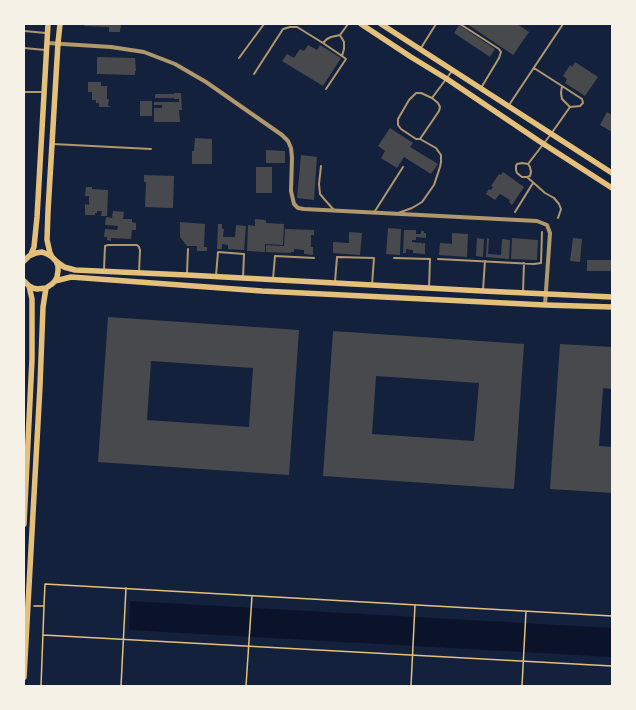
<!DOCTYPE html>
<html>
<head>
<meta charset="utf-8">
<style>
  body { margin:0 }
  #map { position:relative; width:636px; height:710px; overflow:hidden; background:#14213d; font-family:Arial,sans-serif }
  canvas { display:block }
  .frame { position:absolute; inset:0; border:25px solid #f6f1e7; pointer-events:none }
</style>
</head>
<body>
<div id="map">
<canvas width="636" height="710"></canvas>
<div class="frame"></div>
</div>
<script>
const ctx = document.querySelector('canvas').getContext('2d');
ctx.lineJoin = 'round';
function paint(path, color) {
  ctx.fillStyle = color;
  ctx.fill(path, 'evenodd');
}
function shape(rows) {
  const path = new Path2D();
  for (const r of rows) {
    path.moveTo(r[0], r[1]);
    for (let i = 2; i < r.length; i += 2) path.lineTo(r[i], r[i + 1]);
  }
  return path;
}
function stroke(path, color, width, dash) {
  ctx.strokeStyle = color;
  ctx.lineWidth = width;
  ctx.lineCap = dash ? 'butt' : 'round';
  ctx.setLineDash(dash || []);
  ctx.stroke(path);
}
const water = shape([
  [130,601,612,628,612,657,129,630]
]);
const building = shape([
  [85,24,121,24,120,32,109,32,109,27,84,26],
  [467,24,517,24,529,32,513,55],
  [459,25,495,49,490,57,454,33],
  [308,45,317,50,320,45,341,58,323,86,282,61,287,54,294,58,300,49,304,51],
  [97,57,135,58,136,71,135,71,135,75,97,74],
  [575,62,598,77,585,96,565,83,567,79,563,76,570,65,572,67],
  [88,82,101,82,101,86,107,86,107,99,109,99,108,106,111,106,110,107,99,107,99,103,96,103,96,100,92,100,92,92,88,92],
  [174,93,181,93,182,110,179,110,180,122,154,122,154,108,162,108,162,105,154,105,154,102,179,102,179,99,174,99,174,98,155,98,155,94,174,94],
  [140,101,152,101,152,116,140,116],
  [607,112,612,115,612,132,600,125],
  [390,128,413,143,410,147,438,164,431,174,404,157,397,168,381,158,385,151,378,146],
  [195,138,212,139,212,164,192,164,192,151,194,151],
  [266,150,285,151,285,163,266,163],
  [301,155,317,157,314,200,297,198],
  [256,167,272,167,272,193,256,193],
  [503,172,524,187,512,205,509,202,510,200,500,194,495,200,486,194,489,189,491,190,493,187,491,186,499,174,501,175],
  [144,175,174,176,173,208,145,207,146,182,144,182],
  [86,187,92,187,92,189,108,190,107,216,101,216,102,211,97,211,97,213,95,213,95,215,85,215,85,204,89,205,89,196,85,196],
  [113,211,124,212,123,219,132,219,132,222,136,223,136,230,132,230,131,239,111,238,111,241,107,240,107,237,104,237,105,229,117,230,118,226,105,225,106,217,112,218],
  [255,219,266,220,266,223,284,224,283,245,265,244,265,252,247,251,248,225,255,226],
  [180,222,205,224,204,247,207,247,207,251,197,251,197,246,187,246,180,237],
  [218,224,222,224,222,229,224,229,223,237,235,237,236,225,246,226,244,250,228,249,228,245,222,244,222,249,217,249],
  [388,228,401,229,400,255,386,254],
  [285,229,314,230,314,235,311,235,311,247,313,247,313,255,304,254,304,250,294,249,294,252,291,252,291,253,266,252,266,245,284,246],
  [404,230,416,230,416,234,421,234,421,231,424,231,424,233,426,233,426,238,416,237,416,240,412,240,412,242,422,243,422,244,423,244,423,243,425,243,425,254,413,253,413,250,406,249,406,253,403,253],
  [349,232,362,233,360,255,333,253,333,242,349,243],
  [452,233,468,234,467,257,439,255,440,243,452,244],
  [477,238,484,239,483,257,476,256],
  [487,238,489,239,488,254,501,255,502,239,510,240,509,259,486,257],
  [512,238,538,240,537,260,511,259],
  [573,238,582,239,580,262,570,261],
  [587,260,612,260,612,271,587,271],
  [108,317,299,330,289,475,98,462],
  [151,361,253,368,249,427,147,420],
  [333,331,524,344,514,489,323,476],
  [376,376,479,383,474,441,372,434],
  [560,344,612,347,612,389,603,388,599,446,612,447,612,493,550,489]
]);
const path = shape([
  [34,606,44,606,45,584,612,616],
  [43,635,612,666],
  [41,686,44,606],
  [121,686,126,588],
  [246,686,252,596],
  [411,686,415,605],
  [522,686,526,611]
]);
const service = shape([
  [460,24,499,49,501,52,499,58,481,88],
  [24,31,46,33],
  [340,35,344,42,344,49,342,56,323,43,327,39,331,37,340,35,348,24],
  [24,48,45,50],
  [421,48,436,24],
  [239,58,264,24],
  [534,68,562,86,582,99,583,103,580,106,570,107,562,99,561,93,562,86],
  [254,74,283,29,290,27,297,27,302,30,323,43],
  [326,89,346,59,342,56],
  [24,92,44,92],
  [432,98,438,103,440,107,439,111,420,139,416,139,401,129,398,125,398,119,409,100,416,93,421,93,432,98,452,71],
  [509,105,563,24],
  [53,144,151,149],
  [522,163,528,164,530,167,531,172,530,176,527,177,522,177,517,173,516,170,516,166,517,164,522,163],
  [528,164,551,134,570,107],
  [321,166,319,184,320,194,325,200,334,210],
  [527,177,545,193,554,198,559,204,561,209,558,218],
  [375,211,403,167],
  [515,212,533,183],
  [398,213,412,208,422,202,434,185,440,167,441,162,441,155,436,148,420,139],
  [394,258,430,259,429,288],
  [438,259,534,264,541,263,542,232],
  [104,270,105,246,108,245,137,245,139,247,140,250,139,272],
  [187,273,188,249],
  [216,276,218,252,244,254,243,278],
  [273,279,275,256,314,258],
  [335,282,337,257,374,258,372,285],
  [483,290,485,261],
  [523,292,524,263]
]);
const minor = shape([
  [47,43,111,47,144,52,175,64,206,82,282,135,288,141,291,148,292,158,291,191,294,204,298,208,304,209,537,221,547,225,550,233,545,305]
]);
const secondary = shape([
  [361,24,411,57,447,79,539,141,612,188],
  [381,24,612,173],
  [31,254,34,247,37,217,48,24],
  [52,257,50,253,47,240,48,211,58,43,60,24],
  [24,261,29,256,36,253,42,252,47,254,52,257,56,261,58,266,58,271,57,277,55,281,52,284,46,288,37,289,33,288,29,286,24,281],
  [56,261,64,267,75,270,187,275,483,291,612,297],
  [55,281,71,277,262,291,545,305,612,307],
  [24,524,32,359,32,299,29,286],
  [24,677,40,386,43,307,46,288]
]);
paint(water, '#0b132b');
paint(building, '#48494c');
stroke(path, '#e5c07b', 1.5);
stroke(service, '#b1986c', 2);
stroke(minor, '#b1986c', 4);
stroke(secondary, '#e5c07b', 5.5);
</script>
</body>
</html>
